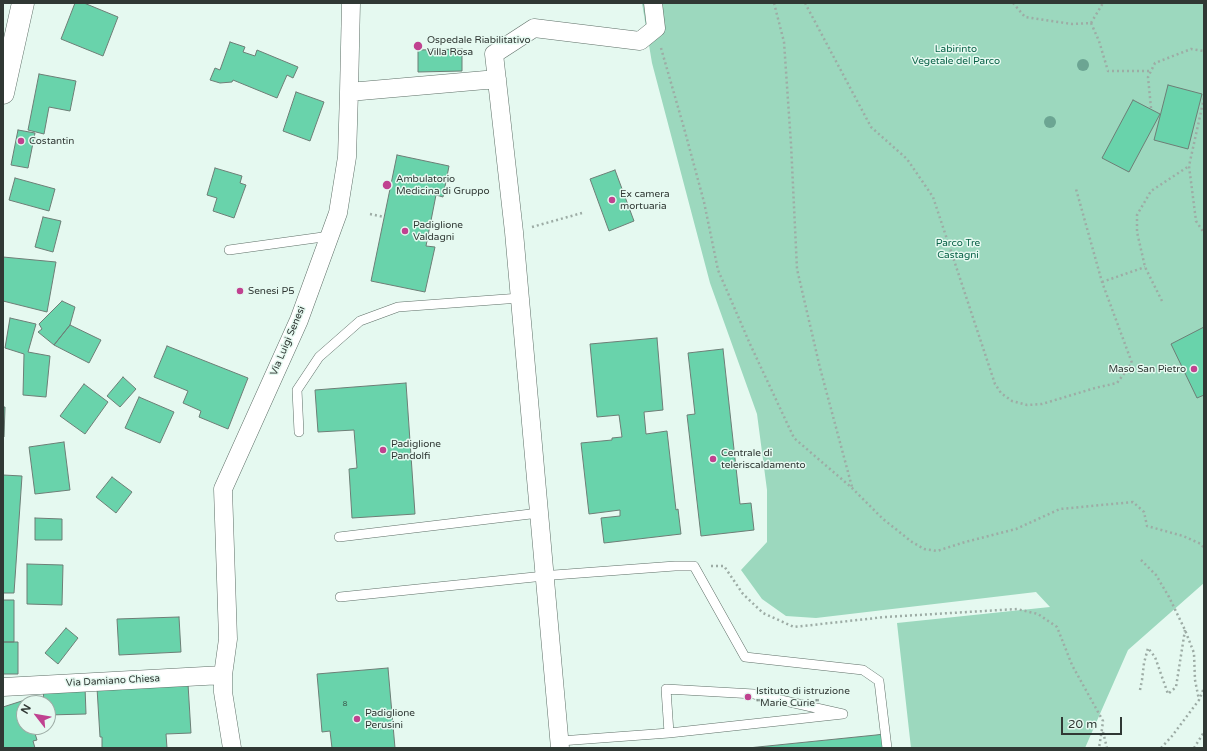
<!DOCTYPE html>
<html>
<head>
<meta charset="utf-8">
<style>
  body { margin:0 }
  #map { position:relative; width:1207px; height:751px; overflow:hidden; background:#e5f9f0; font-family:"Varela Round",sans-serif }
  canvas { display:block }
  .frame { position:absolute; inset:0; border:4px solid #303834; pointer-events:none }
  .north { position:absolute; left:16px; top:695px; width:40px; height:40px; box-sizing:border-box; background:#e5f9f0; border:1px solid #9daca5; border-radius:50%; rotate:301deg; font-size:11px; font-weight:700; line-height:16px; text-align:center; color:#303834 }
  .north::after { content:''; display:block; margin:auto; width:14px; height:18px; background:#c04290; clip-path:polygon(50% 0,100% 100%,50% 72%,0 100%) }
  .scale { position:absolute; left:1061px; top:717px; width:61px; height:18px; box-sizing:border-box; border:2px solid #303834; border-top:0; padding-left:5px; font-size:12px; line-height:14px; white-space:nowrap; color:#303834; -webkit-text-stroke:3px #e5f9f0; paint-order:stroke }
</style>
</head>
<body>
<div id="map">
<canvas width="1207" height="751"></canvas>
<div class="frame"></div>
<div class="north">N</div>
<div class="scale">20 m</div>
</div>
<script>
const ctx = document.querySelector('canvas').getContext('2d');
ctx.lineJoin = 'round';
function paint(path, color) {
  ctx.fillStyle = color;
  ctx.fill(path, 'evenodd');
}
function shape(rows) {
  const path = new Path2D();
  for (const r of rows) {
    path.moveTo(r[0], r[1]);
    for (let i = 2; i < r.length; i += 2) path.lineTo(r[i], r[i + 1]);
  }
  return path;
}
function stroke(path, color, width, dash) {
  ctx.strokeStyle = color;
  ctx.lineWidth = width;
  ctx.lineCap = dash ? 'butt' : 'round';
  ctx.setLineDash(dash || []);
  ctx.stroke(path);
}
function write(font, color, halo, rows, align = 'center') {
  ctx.font = font + ' "Varela Round",sans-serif';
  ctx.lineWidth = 3;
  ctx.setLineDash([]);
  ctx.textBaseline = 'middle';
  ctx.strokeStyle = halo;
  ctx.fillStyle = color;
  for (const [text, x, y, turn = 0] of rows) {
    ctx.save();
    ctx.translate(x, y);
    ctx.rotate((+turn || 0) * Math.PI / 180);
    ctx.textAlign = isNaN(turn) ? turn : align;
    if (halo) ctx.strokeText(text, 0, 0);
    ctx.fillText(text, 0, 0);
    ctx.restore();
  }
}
const green = shape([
  [642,3,1204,3,1204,583,1128,650,1085,748,911,748,897,623,1050,607,1036,592,816,618,786,616,762,599,741,570,767,542,767,490,757,414,710,283,652,63]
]);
const building = shape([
  [75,3,84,3,118,17,103,56,61,39,75,3],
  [230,42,245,47,243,52,255,56,257,50,298,67,293,78,287,75,277,98,233,80,232,82,220,83,210,80,215,68,220,70,230,42],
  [462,49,462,71,418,72,418,50,462,49],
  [39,74,76,81,70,111,49,107,44,134,28,130,39,74],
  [1168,85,1202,94,1188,149,1154,140,1168,85],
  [296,92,324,102,310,141,283,131,296,92],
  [1133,100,1160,114,1129,172,1102,158,1133,100],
  [18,130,35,133,28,168,11,165,18,130],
  [397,155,449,166,443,197,436,195,426,246,435,247,425,292,371,281,397,155],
  [215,168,242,176,240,183,246,185,234,218,213,211,217,198,207,195,215,168],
  [615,170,634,221,609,231,590,179,615,170],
  [15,178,55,189,49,211,9,200,15,178],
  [43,217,61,221,53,252,35,247,43,217],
  [3,257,56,262,47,312,3,301,3,257],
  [62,301,75,307,70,325,54,345,38,332,42,329,39,324,62,301],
  [10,318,36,324,28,352,50,356,46,397,23,395,24,354,5,348,10,318],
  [70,325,101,340,89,363,54,345,70,325],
  [1204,327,1204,395,1197,398,1171,344,1204,327],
  [657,338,663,410,644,412,646,434,667,431,676,510,678,509,681,534,604,543,601,518,620,516,620,510,589,514,581,443,612,440,612,438,622,437,619,415,597,417,590,344,657,338],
  [167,346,248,378,228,429,199,417,201,411,183,403,188,391,154,377,167,346],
  [723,349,740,504,751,503,754,530,701,536,687,415,695,414,688,353,723,349],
  [123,377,136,389,120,407,107,396,123,377],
  [406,383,415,514,352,518,349,469,357,468,354,430,318,432,315,390,406,383],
  [84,384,108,402,85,434,60,416,84,384],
  [139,397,174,412,160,443,125,428,139,397],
  [3,407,5,407,4,437,3,436,3,407],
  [64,442,70,490,35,494,29,447,64,442],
  [3,475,22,476,14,593,3,593,3,475],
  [112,477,132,492,116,513,96,497,112,477],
  [35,518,62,519,62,540,35,540,35,518],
  [27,564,63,565,62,605,27,604,27,564],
  [3,600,14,600,14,642,3,642,3,600],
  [179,617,181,652,119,655,117,619,179,617],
  [66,628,78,638,58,664,45,653,66,628],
  [3,642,18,642,18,674,3,674,3,642],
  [388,668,395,748,332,748,330,731,322,732,317,674,388,668],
  [188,684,191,733,166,734,167,748,102,748,102,737,100,737,97,688,188,684],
  [85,687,86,714,48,715,48,703,44,703,43,689,85,687],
  [25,700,26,703,24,703,24,727,33,727,37,740,33,741,35,748,3,748,3,707,25,700],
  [884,734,885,748,748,748,876,735,884,734]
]);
const path = shape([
  [774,3,784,42,791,144,797,269,820,368,852,487],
  [805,3,871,127,907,159,933,197,995,384,1001,393,1012,401,1027,405,1042,404,1095,388,1117,383,1132,363,1102,282,1076,189],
  [1013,3,1025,17,1072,24,1091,23,1103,3],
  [1091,23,1099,41,1108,71,1151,71],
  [661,48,684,128,704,202,718,270,750,344,794,438,852,488,883,519,912,542,924,549,937,551,965,542,1016,529,1060,509,1133,502,1144,512,1147,526,1183,536,1201,544,1204,548],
  [1204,98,1189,166,1196,221,1204,233],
  [1151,108,1148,77,1155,63,1191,49,1204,51],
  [370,214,384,217],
  [532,227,582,213],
  [1102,282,1145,267],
  [1162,301,1145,267,1137,232,1137,215,1151,191,1189,166],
  [1141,560,1156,575,1169,597,1185,630,1194,653,1195,680,1199,700],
  [711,566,724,566,743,594,763,613,794,627,885,617,1017,609,1038,614,1057,627,1072,665,1103,721,1102,729,1099,748],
  [1140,690,1142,680,1144,663,1148,648,1155,657,1168,694,1176,687,1185,630],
  [1103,732,1107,748],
  [1161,748,1172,736,1199,700,1204,688],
  [1194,748,1204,732]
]);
const service = shape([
  [229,250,330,236],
  [299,432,297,390,319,357,360,321,398,307,520,298],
  [339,537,539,513],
  [340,597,554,575,675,566,694,566,745,657,863,670,879,681,887,748],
  [560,741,669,733,666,689,754,694,843,714,669,733]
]);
const minor = shape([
  [349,92,497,79],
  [3,687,223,675],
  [232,748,223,692,223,675,228,639,223,489,299,320,338,213,347,157,349,92,351,3],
  [560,748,514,232,494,54,534,28,640,41,656,28,653,3]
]);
const secondary = shape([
  [3,93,23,3]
]);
const trees = [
  [1083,65],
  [1050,122]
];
const markers = [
  [418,46,5,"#c04290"],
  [21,141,4,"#c04290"],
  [387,185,5,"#c04290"],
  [612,200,4,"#c04290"],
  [405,231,4,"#c04290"],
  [240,291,4,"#c04290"],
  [1194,369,4,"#c04290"],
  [383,450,4,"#c04290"],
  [713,459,4,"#c04290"],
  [748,697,4,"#c04290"],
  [357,719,4,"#c04290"]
];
const numberNames = [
  ["8",345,704]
];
const poiNames = [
  ["Ospedale Riabilitativo",427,40],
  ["Villa Rosa",427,52],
  ["Costantin",29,141],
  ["Ambulatorio",396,179],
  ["Medicina di Gruppo",396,191],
  ["Ex camera",620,194],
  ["mortuaria",620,206],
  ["Padiglione",413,225],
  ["Valdagni",413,237],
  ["Senesi P5",248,291],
  ["Maso San Pietro",1186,369,"right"],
  ["Padiglione",391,444],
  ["Pandolfi",391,456],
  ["Centrale di",721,453],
  ["teleriscaldamento",721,465],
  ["Istituto di istruzione",756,691],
  ["\"Marie Curie\"",756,703],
  ["Padiglione",365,713],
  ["Perusini",365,725]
];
const parkNames = [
  ["Labirinto",956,49],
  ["Vegetale del Parco",956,61],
  ["Parco Tre",958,243],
  ["Castagni",958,255]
];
const streetNames = [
  ["Via Luigi Senesi",288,341,-67],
  ["Via Damiano Chiesa",113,681,-3]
];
paint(green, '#9cd8be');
paint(building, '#69d3ab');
stroke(building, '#6d7e76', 1);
stroke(service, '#5e6f67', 10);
stroke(minor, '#5e6f67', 19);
stroke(secondary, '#5e6f67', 23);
stroke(path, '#9daca5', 2.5, [2, 3]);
stroke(service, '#fff', 9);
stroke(minor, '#fff', 18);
stroke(secondary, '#fff', 22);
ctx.fillStyle = '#6ca593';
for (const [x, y] of trees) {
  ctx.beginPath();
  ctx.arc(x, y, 6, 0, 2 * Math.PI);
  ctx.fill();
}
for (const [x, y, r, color] of markers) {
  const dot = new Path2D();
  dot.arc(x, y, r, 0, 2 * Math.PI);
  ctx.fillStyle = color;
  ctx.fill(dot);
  stroke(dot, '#e5f9f0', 1.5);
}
write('8px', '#3e5f52', null, numberNames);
write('10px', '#303834', '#e5f9f0', poiNames, 'left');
write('10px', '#096147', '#e5f9f0', parkNames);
write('10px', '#303834', '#e5f9f0', streetNames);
</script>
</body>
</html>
